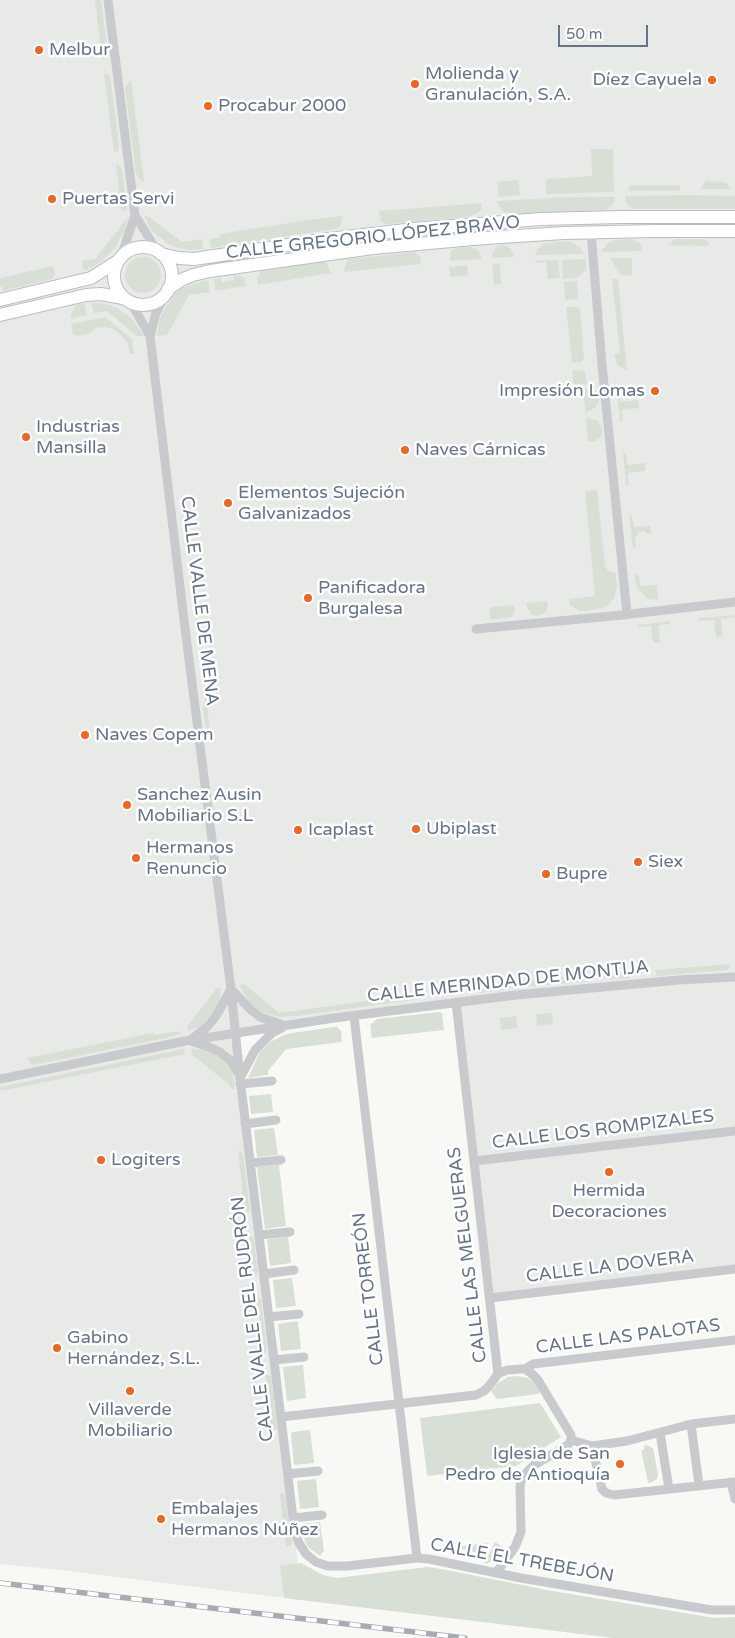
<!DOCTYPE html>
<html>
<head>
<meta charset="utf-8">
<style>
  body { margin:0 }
  #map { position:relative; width:735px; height:1638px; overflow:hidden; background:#f8f8f5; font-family:"Varela Round",sans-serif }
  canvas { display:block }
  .scale { position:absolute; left:558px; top:25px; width:90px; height:22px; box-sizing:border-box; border:2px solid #667487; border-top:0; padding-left:6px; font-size:15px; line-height:18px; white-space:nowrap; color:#667487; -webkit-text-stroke:4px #fff; paint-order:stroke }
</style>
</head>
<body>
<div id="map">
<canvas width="735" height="1638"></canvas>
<div class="scale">50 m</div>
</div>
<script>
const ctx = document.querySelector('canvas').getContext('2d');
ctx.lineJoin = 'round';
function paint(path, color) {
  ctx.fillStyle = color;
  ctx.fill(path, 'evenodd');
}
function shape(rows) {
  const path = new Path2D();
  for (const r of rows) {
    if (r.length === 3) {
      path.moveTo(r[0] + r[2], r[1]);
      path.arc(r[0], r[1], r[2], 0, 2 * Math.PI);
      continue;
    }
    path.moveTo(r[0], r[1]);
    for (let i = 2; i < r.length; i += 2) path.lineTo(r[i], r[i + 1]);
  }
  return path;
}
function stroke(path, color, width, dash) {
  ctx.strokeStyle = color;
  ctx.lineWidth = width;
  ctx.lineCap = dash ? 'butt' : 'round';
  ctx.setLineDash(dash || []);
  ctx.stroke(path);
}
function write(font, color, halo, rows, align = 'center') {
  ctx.font = font + ' "Varela Round",sans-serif';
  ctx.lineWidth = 5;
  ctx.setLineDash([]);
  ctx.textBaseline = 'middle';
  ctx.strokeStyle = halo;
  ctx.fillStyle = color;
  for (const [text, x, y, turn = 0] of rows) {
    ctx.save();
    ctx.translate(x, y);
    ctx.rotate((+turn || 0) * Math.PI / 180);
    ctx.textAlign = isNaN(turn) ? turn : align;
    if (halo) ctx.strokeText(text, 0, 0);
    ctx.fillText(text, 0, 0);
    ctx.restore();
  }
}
const built = shape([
  [0,0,735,0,735,1269,490,1298,456,1002,236,1032,295,1532,301,1600,61,1570,0,1564]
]);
const green = shape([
  [95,0,101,0,108,54,107,56,102,60],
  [104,73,110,76,111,82,119,145,118,150,114,153],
  [131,80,144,181,144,182,139,179,136,174,125,88],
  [591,149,613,149,614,192,546,194,546,179,592,176],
  [116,163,122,168,127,210,121,211],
  [518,180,520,195,499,197,497,182],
  [706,181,726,182,731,189,701,189,701,188],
  [632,185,680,185,680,191,628,191,629,187],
  [688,195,735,196,735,209,636,209,629,207,625,200,625,196],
  [571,197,615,197,615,200,612,206,605,210,511,214,503,211,496,201],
  [482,203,481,209,478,213,468,217,386,224,381,222,379,211],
  [144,216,149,217,182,242,202,239,203,249,189,250,174,247,168,244,152,231],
  [342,216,340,226,336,229,211,248,210,239,220,237,220,234,301,221],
  [128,217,125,231,115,248,102,261,84,271,82,261,95,259],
  [633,239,640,244,643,251,601,252,607,244,614,240],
  [676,239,702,239,707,241,710,246,667,245],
  [569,241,580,247,584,254,535,255,538,249,544,243],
  [502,245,507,246,511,249,514,257,491,258,494,250,497,247],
  [470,247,477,249,481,255,481,259,450,261,451,252,452,250,456,248],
  [415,252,421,258,421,264,344,272,347,259],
  [143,275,18],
  [610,258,632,258,632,276,621,275],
  [586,259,586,270,577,278,563,279,562,260],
  [558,260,560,278,548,279,546,262,536,263,535,261],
  [323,262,327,263,331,273,258,285,257,277,261,271],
  [500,263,501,284,494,285,492,264],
  [467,265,468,275,452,277,450,276,449,267],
  [53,266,55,275,52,279,3,291,2,286,0,287,0,278],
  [234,275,242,276,244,278,246,286,215,291,214,279,221,278,222,282,234,280],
  [612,279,618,279,627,371,617,365,614,355,620,352],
  [208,280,210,292,189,295,167,335,157,336,160,318,165,308,174,295,178,290,187,286],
  [577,281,578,299,565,300,564,282],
  [84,303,87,315,71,319,71,315,76,305],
  [91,303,106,304,117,308,131,318,144,336,137,336,107,311,94,313],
  [566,307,576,307,580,308,584,358,582,362,572,363],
  [105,317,132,339,134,354,129,354,128,343,119,333,113,329,104,327,97,328,88,334,77,336,73,334,71,324],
  [583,370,585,372,587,384,574,385,572,371],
  [582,388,588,388,597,392,599,400,596,407,586,413],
  [617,389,620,391,621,402,638,400,639,408,622,410,623,420,620,423],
  [586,418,597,420,602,427,602,434,600,438,593,442,588,442],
  [623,452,626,454,628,465,645,463,645,471,628,473,629,484,626,486],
  [597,490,605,566,608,571,616,573,617,587,614,598,607,606,599,609,579,611,570,605,569,599,595,596,585,491],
  [629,515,632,516,634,527,650,526,651,534,647,534,646,531,638,532,638,535,635,536,636,546,633,549],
  [636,573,639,576,640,586,657,585,658,600,648,599,638,589,635,578],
  [547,601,548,607,546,612,538,616,532,615,527,607,526,603],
  [514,605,515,612,512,617,491,620,489,612,491,607],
  [734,615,735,617,721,619,723,636,716,637,714,620,699,621,699,618],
  [671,621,670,624,659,625,660,643,653,643,651,626,640,627,637,625],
  [206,696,211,742,207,736,206,730,203,707],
  [730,964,729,968,727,970,657,976,655,970],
  [633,972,630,978,608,979,604,978,601,974],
  [590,975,586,981,583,982,525,987,521,985,519,981],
  [511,982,511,987,506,990,478,993,473,987],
  [244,984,279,1013,424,993,419,999,297,1016,279,1017,262,1012,249,1002,239,985],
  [221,987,219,1003,214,1012,201,1026,188,1031,187,1027,217,988],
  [440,1012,442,1013,444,1030,372,1038,370,1025,377,1019],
  [552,1013,553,1024,537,1026,536,1014],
  [516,1016,517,1028,501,1030,500,1018],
  [333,1027,337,1027,341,1031,342,1042,286,1049,268,1071,268,1075,248,1078,260,1052,272,1041,286,1034],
  [179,1031,180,1034,170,1037,34,1065,30,1063,27,1058,153,1033,154,1035],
  [184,1049,185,1054,0,1091,0,1087],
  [191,1049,206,1050,219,1056,229,1066,233,1074,235,1089,231,1089,230,1085,192,1055],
  [271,1094,273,1112,251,1114,249,1096],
  [274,1128,278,1155,257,1157,254,1130],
  [238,1150,243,1154,250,1211,245,1212],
  [279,1165,286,1226,265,1229,257,1167],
  [248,1234,252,1236,254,1241,258,1272,256,1276,254,1276],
  [288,1237,291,1263,270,1266,267,1239],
  [292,1278,296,1306,276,1308,273,1280],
  [256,1294,261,1300,267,1350,264,1355],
  [298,1321,301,1349,281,1351,278,1324],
  [303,1365,306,1398,287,1401,283,1367],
  [265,1373,271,1377,277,1428,272,1432],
  [517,1376,528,1378,537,1384,542,1391,538,1394,497,1399,491,1391,498,1383,508,1377],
  [540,1403,561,1437,516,1466,427,1476,420,1418],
  [310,1430,314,1463,294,1465,291,1436,292,1432],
  [647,1445,653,1448,658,1474,657,1479,652,1482,648,1483,641,1450,644,1450,644,1446],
  [316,1479,319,1507,300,1509,297,1481],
  [280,1493,284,1493,285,1497,292,1544,286,1547],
  [320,1522,324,1551,320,1556,308,1547,303,1536,302,1524],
  [495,1542,507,1550,504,1555,499,1559,484,1564],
  [489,1543,483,1554,453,1547],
  [301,1563,323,1575,337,1578,427,1567,436,1568,547,1590,654,1608,715,1618,735,1617,735,1638,614,1638,284,1598,280,1566]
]);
const street = shape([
  [108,0,135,215,121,257],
  [135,215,157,251],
  [591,232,602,365,627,614],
  [166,294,156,313,150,336,184,620,231,989,240,1078,293,1518,295,1532,299,1543,306,1554,316,1562,328,1566,347,1566,417,1558,429,1559,521,1578,712,1610,735,1610],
  [131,303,150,336],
  [476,629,622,615,735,602],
  [231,989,250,1009,260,1017,283,1025],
  [456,1002,498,1374],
  [354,1016,417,1558],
  [192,1039,208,1026,216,1016,231,989],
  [191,1041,209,1047,220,1052,231,1061,238,1073],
  [240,1078,255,1050,272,1033,282,1028],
  [0,1079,185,1041,334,1018,516,995,679,980,735,977],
  [240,1084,272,1081],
  [245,1124,276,1120],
  [474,1161,735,1131],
  [250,1163,281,1160],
  [259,1235,290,1232],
  [264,1274,294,1270],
  [490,1298,735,1269],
  [269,1317,299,1314],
  [274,1360,304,1357],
  [525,1369,533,1364,735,1340],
  [281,1417,476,1395,484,1391,489,1386,498,1374],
  [691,1424,699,1485],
  [660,1433,669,1489],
  [571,1440,592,1446,627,1441,691,1424,735,1419],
  [592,1446,602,1489,606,1493,614,1495,735,1482],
  [288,1474,318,1471],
  [731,1482,735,1499],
  [293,1518,322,1515],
  [496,1573,515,1547,521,1532,520,1487,521,1481,524,1475,534,1465,568,1445,571,1440,571,1435,538,1380,531,1373,525,1369,520,1369,507,1370,498,1374]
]);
const secondary = shape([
  [143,276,29],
  [161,254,179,258,194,259,329,239,414,229,541,219,620,217,735,217],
  [168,289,181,280,193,275,210,271,373,248,485,238,564,233,653,231,735,231],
  [0,300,91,278,118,261],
  [0,315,86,295,101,294,123,298]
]);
const rail = shape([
  [0,1583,465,1638]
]);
const markers = [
  [39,50,5,"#eb6722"],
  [712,80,5,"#eb6722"],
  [415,84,5,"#eb6722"],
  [208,106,5,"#eb6722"],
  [52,199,5,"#eb6722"],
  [655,391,5,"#eb6722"],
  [26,437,5,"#eb6722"],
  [405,450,5,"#eb6722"],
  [228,503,5,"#eb6722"],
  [308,598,5,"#eb6722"],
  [85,735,5,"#eb6722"],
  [127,805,5,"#eb6722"],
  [416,829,5,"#eb6722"],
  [298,830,5,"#eb6722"],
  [136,858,5,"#eb6722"],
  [638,862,5,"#eb6722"],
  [546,874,5,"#eb6722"],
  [101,1160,5,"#eb6722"],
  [609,1172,5,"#eb6722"],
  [57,1348,5,"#eb6722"],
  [130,1391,5,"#eb6722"],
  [620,1464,5,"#eb6722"],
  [161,1519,5,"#eb6722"]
];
const poiNames = [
  ["Melbur",49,50],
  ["Molienda y",425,74],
  ["Granulación, S.A.",425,95],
  ["Díez Cayuela",702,80,"right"],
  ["Procabur 2000",218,106],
  ["Puertas Servi",62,199],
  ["Impresión Lomas",645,391,"right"],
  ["Industrias",36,427],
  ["Mansilla",36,448],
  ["Naves Cárnicas",415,450],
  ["Elementos Sujeción",238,493],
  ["Galvanizados",238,514],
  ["Panificadora",318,588],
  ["Burgalesa",318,609],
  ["Naves Copem",95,735],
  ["Sanchez Ausin",137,795],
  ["Mobiliario S.L",137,816],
  ["Ubiplast",426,829],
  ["Icaplast",308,830],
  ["Hermanos",146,848],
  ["Renuncio",146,869],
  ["Siex",648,862],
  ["Bupre",556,874],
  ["Logiters",111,1160],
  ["Hermida",609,1191,"center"],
  ["Decoraciones",609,1212,"center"],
  ["Gabino",67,1338],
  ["Hernández, S.L.",67,1359],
  ["Villaverde",130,1410,"center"],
  ["Mobiliario",130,1431,"center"],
  ["Iglesia de San",610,1454,"right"],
  ["Pedro de Antioquía",610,1475,"right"],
  ["Embalajes",171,1509],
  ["Hermanos Núñez",171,1530]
];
const streetNames = [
  ["CALLE GREGORIO LÓPEZ BRAVO",373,238,-6],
  ["CALLE VALLE DE MENA",199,601,83],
  ["CALLE MERINDAD DE MONTIJA",508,982,-6],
  ["CALLE LOS ROMPIZALES",603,1130,-7],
  ["CALLE LAS MELGUERAS",468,1255,-97],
  ["CALLE LA DOVERA",610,1267,-7],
  ["CALLE TORREÓN",369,1289,-97],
  ["CALLE VALLE DEL RUDRÓN",253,1319,-97],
  ["CALLE LAS PALOTAS",628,1337,-7],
  ["CALLE EL TREBEJÓN",522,1561,10]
];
paint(built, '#e8eae8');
paint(green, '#d8e0d6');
stroke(secondary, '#babdc3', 14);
stroke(street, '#c8cace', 9);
stroke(secondary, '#fff', 12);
stroke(rail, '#a7acb3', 5.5);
stroke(rail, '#fff', 4, [11]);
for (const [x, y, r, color] of markers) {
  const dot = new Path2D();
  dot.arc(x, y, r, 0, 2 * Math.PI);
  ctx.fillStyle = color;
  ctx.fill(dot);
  stroke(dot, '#fff', 2);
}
write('18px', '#667487', '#fff', poiNames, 'left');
write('18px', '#667487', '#fff', streetNames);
</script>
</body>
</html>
